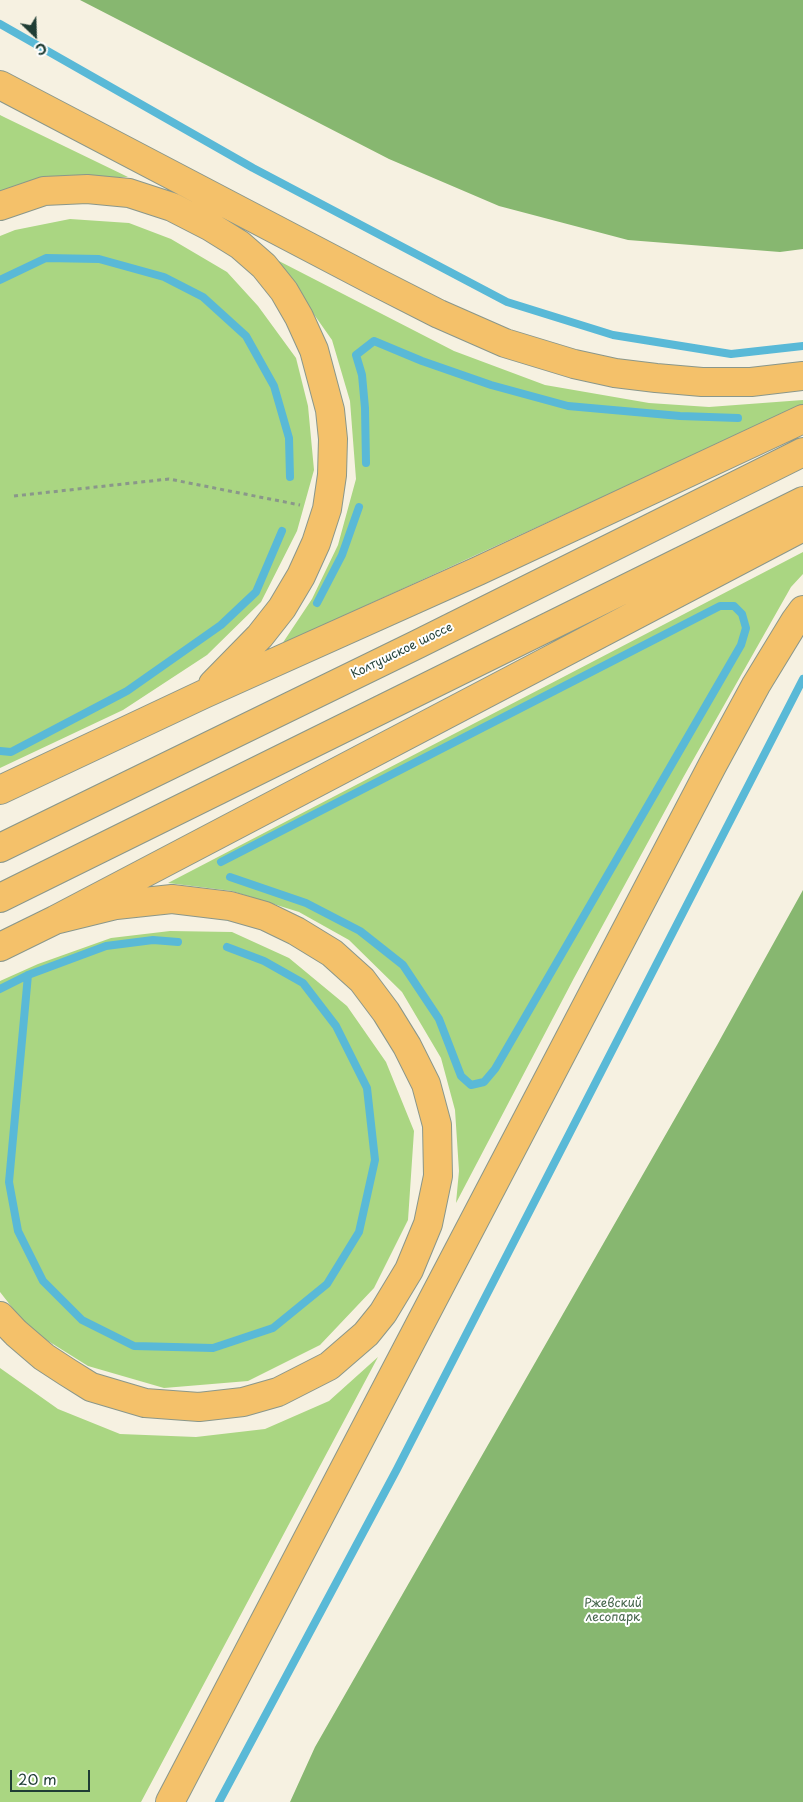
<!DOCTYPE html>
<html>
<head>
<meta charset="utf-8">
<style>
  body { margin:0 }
  #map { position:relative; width:803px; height:1802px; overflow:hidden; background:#f6f1e1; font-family:"Playpen Sans",sans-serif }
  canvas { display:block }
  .north { position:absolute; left:10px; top:10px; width:50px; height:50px; -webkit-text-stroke:4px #fff; paint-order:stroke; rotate:156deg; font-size:14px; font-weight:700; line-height:20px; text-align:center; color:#1f3d34 }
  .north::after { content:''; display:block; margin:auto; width:18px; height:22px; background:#1f3d34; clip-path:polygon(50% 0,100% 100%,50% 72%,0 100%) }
  .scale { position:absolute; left:10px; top:1770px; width:80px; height:22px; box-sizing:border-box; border:2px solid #1f3d34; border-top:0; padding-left:6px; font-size:15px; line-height:18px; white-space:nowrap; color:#1f3d34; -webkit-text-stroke:4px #fff; paint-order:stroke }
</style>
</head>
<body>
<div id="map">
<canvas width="803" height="1802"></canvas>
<div class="north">С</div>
<div class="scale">20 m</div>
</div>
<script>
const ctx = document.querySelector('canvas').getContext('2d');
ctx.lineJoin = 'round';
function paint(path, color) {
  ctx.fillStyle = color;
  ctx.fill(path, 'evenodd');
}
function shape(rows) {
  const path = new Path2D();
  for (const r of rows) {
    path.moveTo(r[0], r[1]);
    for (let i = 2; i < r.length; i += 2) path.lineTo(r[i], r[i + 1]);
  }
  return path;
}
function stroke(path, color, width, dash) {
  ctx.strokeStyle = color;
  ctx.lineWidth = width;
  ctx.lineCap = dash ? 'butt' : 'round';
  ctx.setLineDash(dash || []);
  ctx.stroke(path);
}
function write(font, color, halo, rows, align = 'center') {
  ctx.font = font + ' "Playpen Sans",sans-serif';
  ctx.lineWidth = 4;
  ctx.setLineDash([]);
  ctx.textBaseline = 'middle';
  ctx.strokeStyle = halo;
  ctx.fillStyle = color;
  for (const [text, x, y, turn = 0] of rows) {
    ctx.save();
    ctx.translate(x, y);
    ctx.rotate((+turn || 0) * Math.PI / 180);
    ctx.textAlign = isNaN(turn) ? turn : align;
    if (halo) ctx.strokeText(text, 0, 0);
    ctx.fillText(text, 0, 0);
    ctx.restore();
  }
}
const green = shape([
  [0,115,6,118,128,177,37,182,0,194],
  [70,219,129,223,171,239,227,272,258,306,296,358,308,406,314,470,297,531,261,602,207,655,123,710,0,768,0,236,15,230],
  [275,259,454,351,545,385,649,403,709,407,803,400,803,405,282,644,312,599,338,545,356,479,350,401,332,340],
  [803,552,803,574,791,587,684,776,574,978,456,1203,459,1171,455,1110,441,1058,402,992,349,940,299,912,232,891,168,883],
  [170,931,232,932,289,958,347,1006,386,1062,414,1131,408,1220,374,1288,320,1345,248,1381,164,1388,88,1366,29,1329,0,1292,0,981,38,964,111,938],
  [378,1357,141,1802,0,1802,0,1368,58,1409,120,1434,196,1437,265,1429,329,1401]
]);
const forest = shape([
  [80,0,803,0,803,249,780,252,628,240,499,206,389,159],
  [803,890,803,1802,290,1802,315,1747,717,1045]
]);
const stream = shape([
  [0,24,253,168,507,302,613,335,731,354,803,346],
  [0,280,46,258,99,259,164,277,203,297,246,336,274,386,289,438,290,477],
  [366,463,365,408,362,375,356,355,374,341,422,361,491,385,568,406,680,416,738,418],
  [317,603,342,555,359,507],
  [0,751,11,752,127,691,221,625,256,592,282,531],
  [221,862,720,606,734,606,742,614,746,628,741,645,495,1069,484,1082,471,1085,461,1076,439,1019,403,965,360,931,306,903,230,877],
  [28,975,9,1182,18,1231,43,1281,82,1320,134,1346,213,1348,273,1328,327,1284,359,1232,375,1160,367,1088,336,1026,303,983,264,961,227,947],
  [0,989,28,975,106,946,153,940,178,942],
  [219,1802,396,1471,803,679]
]);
const path = shape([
  [14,496,169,479,300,505]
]);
const major = shape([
  [0,85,374,281,439,314,505,343,574,364,615,373,656,378,702,382,751,382,803,376],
  [0,206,44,191,87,189,129,193,172,207,211,227,240,245,264,266,284,291,299,317,314,350,330,410,333,439,332,475,327,509,316,543,301,576,282,608,260,636,213,684],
  [0,790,204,694,478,571,803,419],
  [0,848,418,644,803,452],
  [0,898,803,501],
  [0,947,55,920,803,527],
  [0,1316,16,1333,44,1357,67,1372,91,1387,145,1403,199,1407,243,1402,278,1392,329,1366,366,1334,383,1313,409,1270,428,1224,438,1176,437,1125,426,1084,407,1046,386,1012,362,980,332,953,296,931,265,916,230,906,172,899,116,905,55,920],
  [170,1802,712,766,756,685,795,621,803,610]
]);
const streetNames = [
  ["Колтушское шоссе",402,651,-26]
];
const parkNames = [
  ["Ржевский",613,1604],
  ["лесопарк",613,1618]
];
paint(green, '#aad682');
paint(forest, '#87b770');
stroke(stream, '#59b9d7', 8);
stroke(major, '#8a978a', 30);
stroke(path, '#8a978a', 3, [4, 4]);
stroke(major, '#f4c16a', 28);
write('12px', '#1f3d34', '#fff', streetNames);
write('12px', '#426348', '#fff', parkNames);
</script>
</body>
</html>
